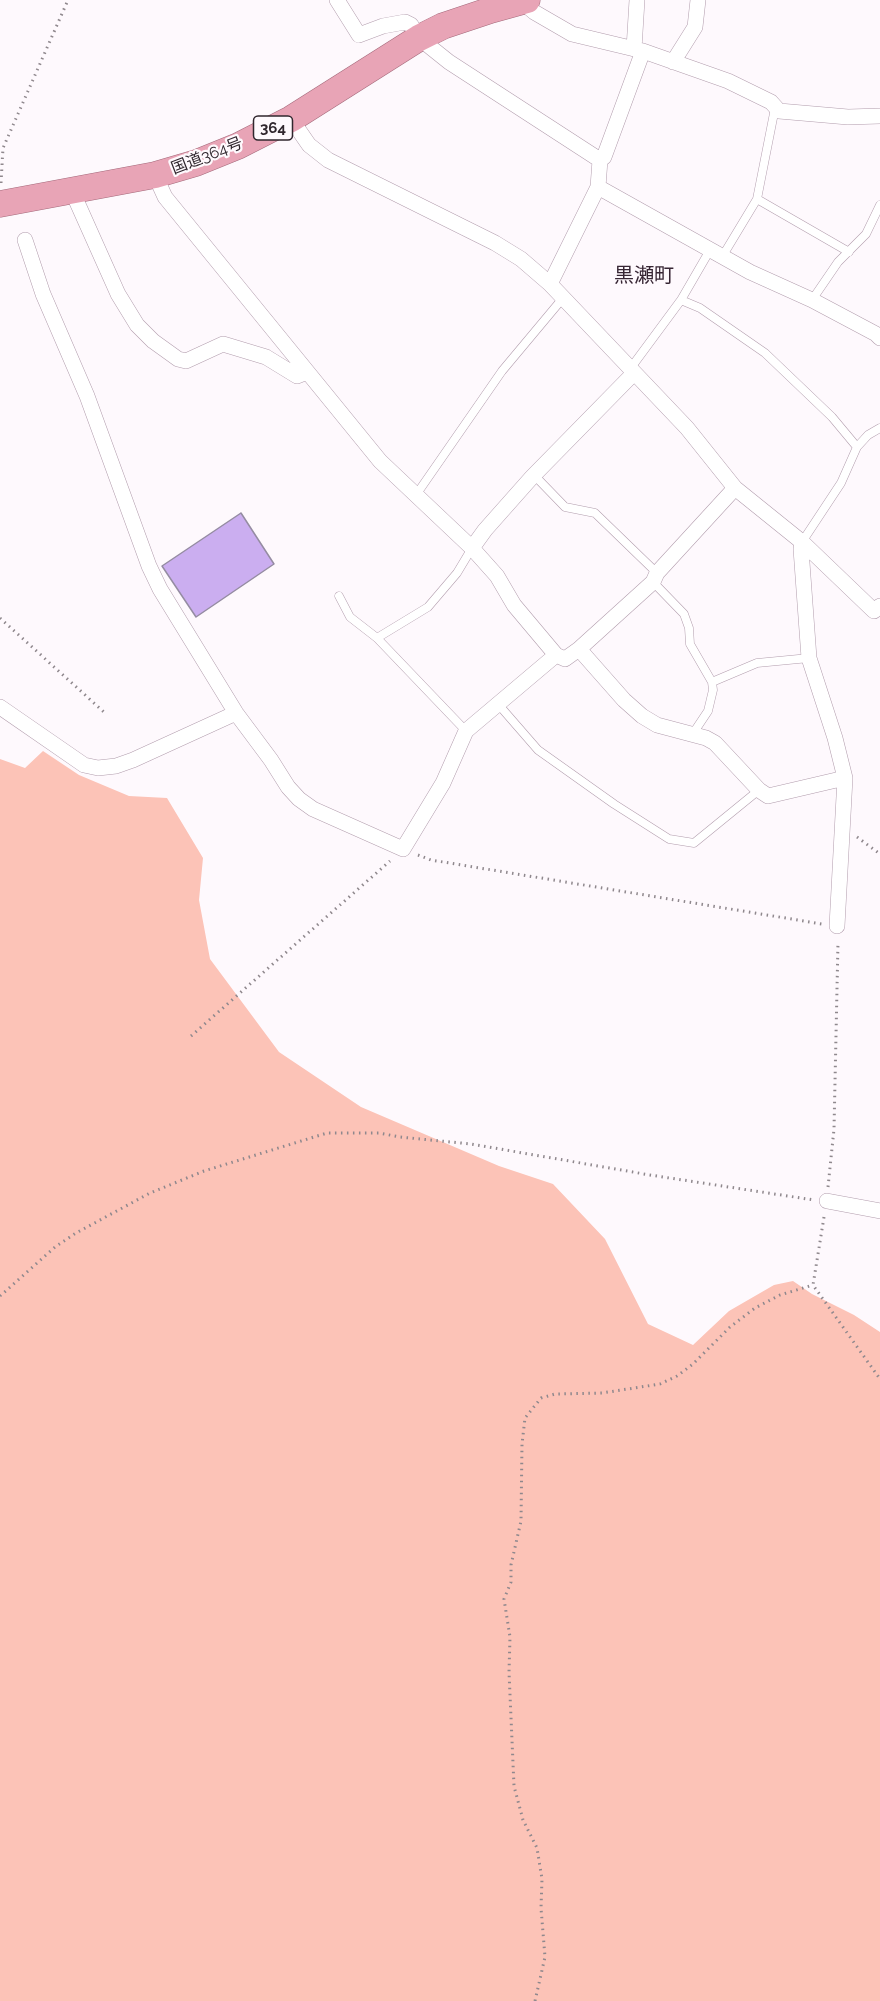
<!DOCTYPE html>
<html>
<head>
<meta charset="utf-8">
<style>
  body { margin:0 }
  canvas { display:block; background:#fef9fd }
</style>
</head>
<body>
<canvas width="880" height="2001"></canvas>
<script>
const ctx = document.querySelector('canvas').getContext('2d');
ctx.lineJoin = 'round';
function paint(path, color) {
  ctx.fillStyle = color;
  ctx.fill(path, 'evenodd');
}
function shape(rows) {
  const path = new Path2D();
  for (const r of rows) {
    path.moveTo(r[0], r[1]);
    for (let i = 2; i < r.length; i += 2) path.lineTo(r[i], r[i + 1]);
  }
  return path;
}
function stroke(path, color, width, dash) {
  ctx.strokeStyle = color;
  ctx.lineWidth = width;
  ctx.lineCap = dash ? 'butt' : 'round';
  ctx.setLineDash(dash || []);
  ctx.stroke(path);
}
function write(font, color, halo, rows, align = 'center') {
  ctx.font = font + ' Raleway,"Noto Sans JP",sans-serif';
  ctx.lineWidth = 4.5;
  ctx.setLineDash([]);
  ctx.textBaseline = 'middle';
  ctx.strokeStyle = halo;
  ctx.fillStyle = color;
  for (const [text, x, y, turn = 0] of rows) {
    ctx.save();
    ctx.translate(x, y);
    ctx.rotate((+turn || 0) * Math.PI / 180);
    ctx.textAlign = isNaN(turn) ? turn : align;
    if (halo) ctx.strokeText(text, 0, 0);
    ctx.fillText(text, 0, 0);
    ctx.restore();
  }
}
const green = shape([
  [43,751,79,775,129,796,167,798,203,858,199,900,210,959,279,1052,361,1107,499,1166,553,1184,605,1239,648,1324,693,1345,729,1311,774,1285,793,1281,812,1294,854,1315,880,1332,880,2001,0,2001,0,759,25,768]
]);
const building = shape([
  [241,513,274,564,196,617,162,566,241,513]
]);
const path = shape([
  [1,183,3,148,68,0],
  [0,618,105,713],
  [857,837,880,854],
  [418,855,431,860,822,924],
  [191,1036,390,861],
  [828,1187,834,1129,838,942],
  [824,1217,813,1285,880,1379],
  [0,1296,55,1247,76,1233,150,1193,204,1171,327,1133,379,1133,400,1137,471,1144,650,1175,814,1200],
  [535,2001,545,1957,541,1908,542,1879,537,1848,523,1820,514,1786,509,1672,510,1637,504,1599,511,1582,511,1565,521,1521,522,1444,525,1418,541,1398,555,1394,602,1393,660,1384,677,1376,693,1364,730,1327,755,1308,780,1295,813,1285]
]);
const service = shape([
  [757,199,849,252],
  [722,257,757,199,775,108],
  [681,300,700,308,765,353,832,417,857,447],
  [812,300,838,262,866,234,880,205],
  [630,369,681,300,710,250],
  [534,475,565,507,595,513,657,573],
  [416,495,502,371,563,298],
  [802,542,841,483,857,447,868,435,880,428],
  [653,582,684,614,689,628,690,644,712,682,713,690,708,711,692,735],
  [339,596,350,617,377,638,466,731],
  [377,638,428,607,457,573,472,548],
  [712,682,757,663,809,658],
  [498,704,538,750,614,804,669,839,694,843,759,790]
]);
const minor = shape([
  [337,0,359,35,383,26,405,22,411,25,419,38,449,62,600,160,598,187,550,284],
  [521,1,534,12,572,34,643,51,728,81,771,102,779,111,848,117,880,116],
  [634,49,637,0],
  [673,62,695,27,698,0],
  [291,119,309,145,328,160,495,243,521,259,550,284,687,428,735,488,802,542,874,611,880,606],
  [600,160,604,157,643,51],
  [155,175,165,197,380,461,472,548,497,576,514,605,556,655],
  [598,187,750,272,812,300,876,334,880,338],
  [72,191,118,294,137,325,153,341,178,359,186,361,223,344,266,357,297,376,307,372],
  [25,240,43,294,87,396,149,566,160,589,236,713,271,760,288,787,299,799,313,809,403,849,443,783,466,731,556,655,565,659,579,649,653,582,657,573,735,488],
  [802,542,801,549,809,658,835,738,845,778,837,926],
  [472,548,485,530,532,477,634,373],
  [579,649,624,700,642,716,657,725,706,738,715,743,759,790,768,796,845,778],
  [0,707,84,765,98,768,116,766,133,760,236,713],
  [827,1201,880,1211]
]);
const trunk = shape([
  [0,204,155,175,196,163,238,146,291,119,419,38,443,26,491,10,527,0]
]);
const shields = [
  [273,128,39]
];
const shieldNames = [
  ["364",273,128]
];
const streetNames = [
  ["国道364号",207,156,-21]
];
const quarterNames = [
  ["黒瀬町",644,276]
];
paint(green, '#fcc3b7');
paint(building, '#cbaef0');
stroke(building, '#958ca2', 1.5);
stroke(service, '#b29dad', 9);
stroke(minor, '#b29dad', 16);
stroke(trunk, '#a46a7b', 27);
stroke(path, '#8f888d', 3, [1.5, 4.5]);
stroke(service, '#fff', 8);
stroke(minor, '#fff', 15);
stroke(trunk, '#e8a4b6', 26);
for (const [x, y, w] of shields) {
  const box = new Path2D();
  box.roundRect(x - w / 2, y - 12, w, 24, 4.5);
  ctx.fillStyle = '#fef9fd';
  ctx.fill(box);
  stroke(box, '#30272e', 1.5);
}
write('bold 15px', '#30272e', null, shieldNames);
write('16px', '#30272e', '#fef9fd', streetNames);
write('20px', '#372634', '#fef9fd', quarterNames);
</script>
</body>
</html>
